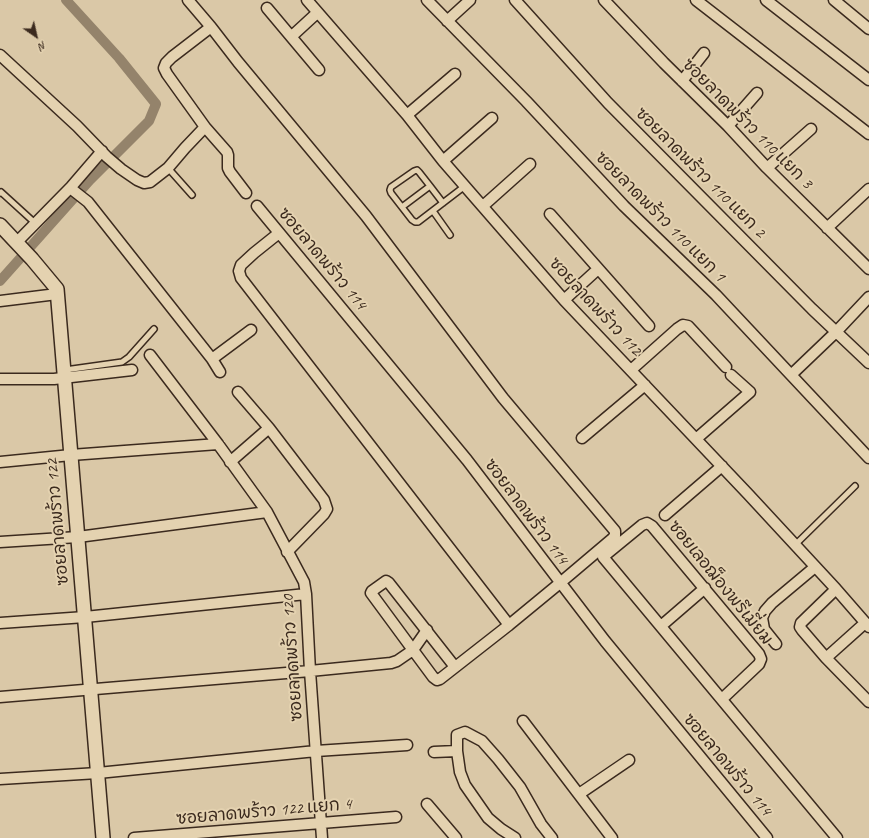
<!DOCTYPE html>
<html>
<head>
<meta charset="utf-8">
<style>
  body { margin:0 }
  #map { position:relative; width:869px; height:838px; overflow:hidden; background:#dac8a7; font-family:Caveat,sans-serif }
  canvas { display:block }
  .north { position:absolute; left:16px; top:16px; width:40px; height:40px; -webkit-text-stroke:3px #e4d2b0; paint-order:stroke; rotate:146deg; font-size:11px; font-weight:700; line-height:16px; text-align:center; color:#3b2a1e }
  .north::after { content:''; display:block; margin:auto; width:14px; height:18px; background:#3b2a1e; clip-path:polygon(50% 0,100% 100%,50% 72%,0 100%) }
</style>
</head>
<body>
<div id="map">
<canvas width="869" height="838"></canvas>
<div class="north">N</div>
</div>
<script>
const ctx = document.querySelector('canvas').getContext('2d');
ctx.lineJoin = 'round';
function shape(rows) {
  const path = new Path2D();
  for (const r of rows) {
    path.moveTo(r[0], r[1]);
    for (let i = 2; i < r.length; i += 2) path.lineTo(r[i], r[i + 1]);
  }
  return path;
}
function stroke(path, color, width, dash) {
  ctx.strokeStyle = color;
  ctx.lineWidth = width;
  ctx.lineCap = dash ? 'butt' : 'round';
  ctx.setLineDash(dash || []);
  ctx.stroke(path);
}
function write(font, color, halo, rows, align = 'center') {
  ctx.font = font + ' Caveat,"Playpen Sans Thai",sans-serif';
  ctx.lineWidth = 4;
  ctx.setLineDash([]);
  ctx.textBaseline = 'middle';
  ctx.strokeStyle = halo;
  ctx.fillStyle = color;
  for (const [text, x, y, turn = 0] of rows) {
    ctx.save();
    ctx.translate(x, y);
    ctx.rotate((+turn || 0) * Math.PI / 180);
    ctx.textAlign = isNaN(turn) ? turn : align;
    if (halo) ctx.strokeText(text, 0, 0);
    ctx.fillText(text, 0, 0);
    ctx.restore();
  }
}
const canal = shape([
  [0,281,90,180,149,121,156,104,119,58,66,0]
]);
const service = shape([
  [168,168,192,195],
  [430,186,419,172,417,170,414,171,391,187,390,190,391,193,412,220,415,222,418,222,465,186],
  [0,193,1,192,35,223],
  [402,207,430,186,443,203],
  [433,211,450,235],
  [65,370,122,362,129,357,154,329],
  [795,545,855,486]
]);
const minor = shape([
  [188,0,211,27,238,62,366,216,503,398,615,531,615,536,612,539,560,583,509,625,440,679,437,680,433,677,413,650,371,593,372,591,386,581,389,583,455,667],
  [307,0,407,115,443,161,564,300,748,494,836,589,869,627],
  [427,0,526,101,624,206,716,295,869,458],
  [515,0,608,103,812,309,869,363],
  [604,0,664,63,728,126,767,168,869,269],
  [696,0,869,134],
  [766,0,869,80],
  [834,0,869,29],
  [267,8,319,70],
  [447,21,470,0],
  [292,36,317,13],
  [0,55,77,126,107,157,121,169,137,180,144,183,150,182,168,168,185,148,205,127,167,74,164,68,166,63,172,57,211,27],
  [682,81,704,53],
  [407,115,455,74],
  [728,126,757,93],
  [205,127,227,152,228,155,228,168,230,172,246,193],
  [443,161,492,118],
  [767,168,811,129],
  [71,187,74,191,88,202,212,359,220,372],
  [257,206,467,460,605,641,767,838],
  [483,206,530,164],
  [550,214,649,326],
  [827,228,869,189],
  [279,233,254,253,241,265,239,271,241,278,509,625],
  [16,243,71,187,102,151],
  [564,300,598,269],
  [0,301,57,294],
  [150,355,218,444,267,512,304,582,306,594,310,671,322,838],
  [212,359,251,330],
  [631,370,677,329,683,325,688,326,726,367],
  [791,375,836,332,869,297],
  [0,379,54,379,132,370],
  [238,392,269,428,324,500,327,509,324,514,287,552],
  [582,438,645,385],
  [696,439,750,392,731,375],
  [0,462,71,455,218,444],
  [230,462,269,428],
  [665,515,722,466],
  [0,542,78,537,267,512],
  [836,589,801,623,800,627,802,630,826,658,869,702],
  [0,623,85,617,306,594],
  [661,626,705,588],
  [776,644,764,629,762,618,765,611,772,603,815,567],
  [826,658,865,623],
  [0,697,310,671,391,663,397,661,413,650,427,630],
  [722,699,759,664,761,659,759,654,652,526,647,523,642,525,603,557,837,838],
  [523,721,612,838],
  [434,752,457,751],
  [0,779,98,773,316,751,407,745],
  [579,794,629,760],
  [427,804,456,838],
  [134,838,396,817],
  [515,838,501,829,488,818,465,785,460,772,457,751,457,735,465,732,482,741,498,759,520,787,541,824,552,838]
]);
const tertiary = shape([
  [0,225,32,259,57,289,103,838]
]);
const streetNames = [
  ["ซอยลาดพร้าว 110 แยก 3",747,124,45],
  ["ซอยลาดพร้าว 110 แยก 2",700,173,45],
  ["ซอยลาดพร้าว 110 แยก 1",660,217,45],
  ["ซอยลาดพร้าว 114",322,259,50],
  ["ซอยลาดพร้าว 112",595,307,47],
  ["ซอยลาดพร้าว 114",526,512,53],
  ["ซอยลาดพร้าว 122",58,522,-95],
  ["ซอยเลอฌ็องพรีเมี่ยม",720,583,51],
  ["ซอยลาดพร้าว 120",293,658,-94],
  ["ซอยลาดพร้าว 114",727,765,50],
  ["ซอยลาดพร้าว 122 แยก 4",264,812,-5]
];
stroke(canal, '#94836b', 10);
stroke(service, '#3b2a1e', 8);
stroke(minor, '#3b2a1e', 13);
stroke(tertiary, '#3b2a1e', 16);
stroke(service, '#e4d2b0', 5);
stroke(minor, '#e4d2b0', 10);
stroke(tertiary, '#e4d2b0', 13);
write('17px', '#3b2a1e', '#e4d2b0', streetNames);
</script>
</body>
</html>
